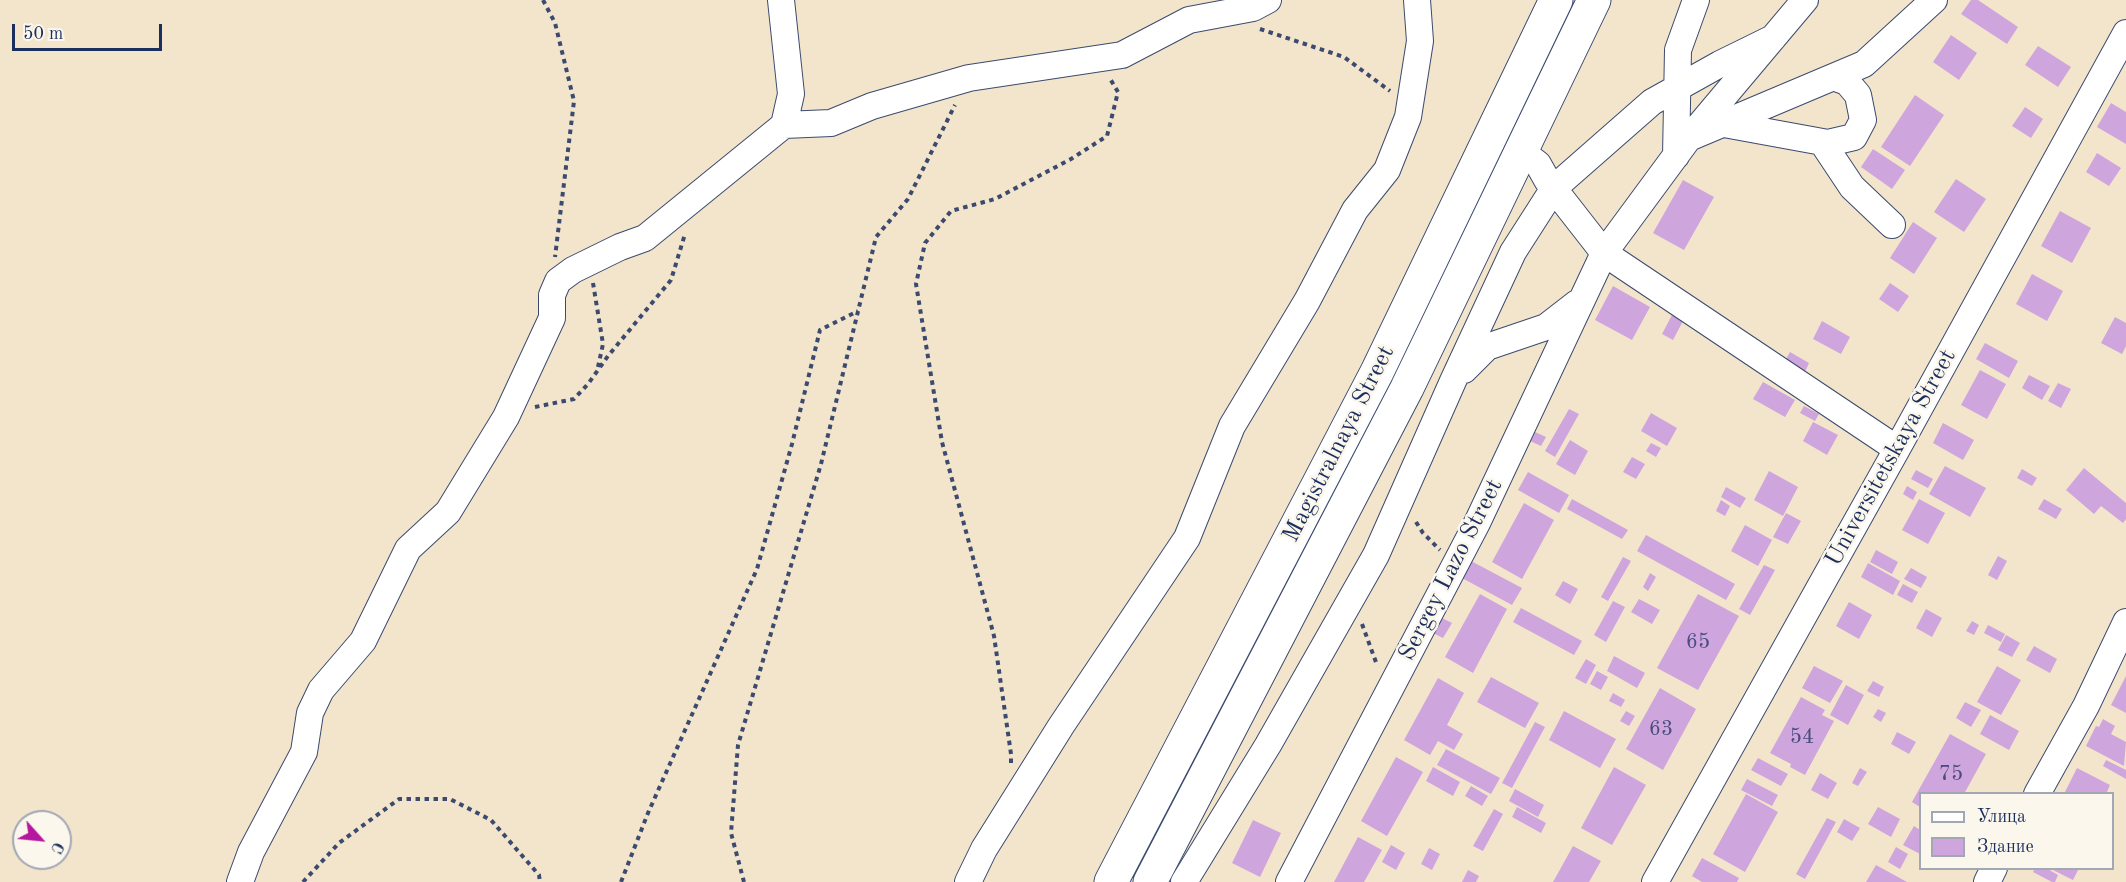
<!DOCTYPE html>
<html>
<head>
<meta charset="utf-8">
<style>
  body { margin:0 }
  #map { position:relative; width:2126px; height:882px; overflow:hidden; background:#f3e5cb; font-family:"Old Standard TT",serif }
  canvas { display:block }
  .legend { position:absolute; left:1919px; top:792px; width:195px; height:78px; box-sizing:border-box; background:#fbf7ec; border:2px solid #a1a7b3; margin:0; padding:8px 10px; list-style:none; font-size:18px; color:#1b2f5e }
  .legend li { display:flex; align-items:center; gap:12px; height:30px }
  .legend b { width:30px; border:2px solid #a1a7b3 }
  .north { position:absolute; left:12px; top:810px; width:60px; height:60px; box-sizing:border-box; background:#fbf7ec; border:2px solid #a1a7b3; border-radius:50%; rotate:117deg; font-size:16px; font-weight:700; line-height:24px; text-align:center; color:#1b2f5e }
  .north::after { content:''; display:block; margin:auto; width:21px; height:27px; background:#b5179e; clip-path:polygon(50% 0,100% 100%,50% 72%,0 100%) }
  .scale { position:absolute; left:12px; top:24px; width:150px; height:27px; box-sizing:border-box; border:3px solid #1b2f5e; border-top:0; padding-left:8px; font-size:18px; line-height:21px; white-space:nowrap; color:#1b2f5e; -webkit-text-stroke:4px #fbf7ec; paint-order:stroke }
</style>
</head>
<body>
<div id="map">
<canvas width="2126" height="882"></canvas>
<ul class="legend">
<li><b style="height:8px;background:#fff"></b>Улица</li>
<li><b style="height:16px;background:#cfa5dd"></b>Здание</li>
</ul>
<div class="north">С</div>
<div class="scale">50 m</div>
</div>
<script>
const ctx = document.querySelector('canvas').getContext('2d');
ctx.lineJoin = 'round';
function paint(path, color) {
  ctx.fillStyle = color;
  ctx.fill(path, 'evenodd');
}
function shape(rows) {
  const path = new Path2D();
  for (const r of rows) {
    path.moveTo(r[0], r[1]);
    for (let i = 2; i < r.length; i += 2) path.lineTo(r[i], r[i + 1]);
  }
  return path;
}
function stroke(path, color, width, dash) {
  ctx.strokeStyle = color;
  ctx.lineWidth = width;
  ctx.lineCap = dash ? 'butt' : 'round';
  ctx.setLineDash(dash || []);
  ctx.stroke(path);
}
function write(font, color, halo, rows, align = 'center') {
  ctx.font = font + ' "Old Standard TT",serif';
  ctx.lineWidth = 5;
  ctx.setLineDash([]);
  ctx.textBaseline = 'middle';
  ctx.strokeStyle = halo;
  ctx.fillStyle = color;
  for (const [text, x, y, turn = 0] of rows) {
    ctx.save();
    ctx.translate(x, y);
    ctx.rotate((+turn || 0) * Math.PI / 180);
    ctx.textAlign = isNaN(turn) ? turn : align;
    if (halo) ctx.strokeText(text, 0, 0);
    ctx.fillText(text, 0, 0);
    ctx.restore();
  }
}
const building = shape([
  [1971,0,1978,0,2018,27,2007,44,1961,14],
  [1951,35,1977,53,1959,80,1933,62],
  [2038,46,2071,67,2058,87,2025,65],
  [1915,95,1944,115,1910,166,1881,147],
  [2111,103,2126,112,2126,144,2097,127],
  [2025,107,2043,119,2031,138,2012,126],
  [1873,149,1905,170,1892,189,1861,167],
  [2097,153,2121,168,2109,186,2086,172],
  [1956,179,1986,199,1964,232,1934,212],
  [1683,180,1714,197,1684,250,1653,233],
  [2060,211,2091,228,2072,263,2041,246],
  [1913,222,1937,238,1914,274,1890,258],
  [2032,274,2063,291,2047,321,2016,304],
  [1890,283,1909,296,1898,312,1879,299],
  [1613,286,1650,307,1632,340,1595,320],
  [1672,315,1683,321,1673,340,1662,334],
  [2115,317,2126,323,2126,346,2122,354,2101,343],
  [1822,321,1850,337,1841,354,1813,339],
  [1985,343,2018,361,2009,378,1976,359],
  [1790,352,1809,363,1805,372,1785,361],
  [1980,370,2006,384,1987,419,1961,405],
  [2029,375,2050,386,2042,400,2022,388],
  [1763,382,1795,400,1785,417,1753,399],
  [2058,383,2071,389,2061,408,2048,401],
  [1804,406,1819,414,1815,421,1800,413],
  [1569,409,1579,414,1555,457,1545,451],
  [1651,413,1677,428,1667,446,1641,431],
  [1813,422,1838,435,1827,455,1803,441],
  [1943,423,1974,440,1963,460,1933,443],
  [1535,432,1546,437,1541,446,1530,441],
  [1570,440,1588,451,1575,475,1556,464],
  [1651,443,1661,448,1656,457,1646,451],
  [1632,457,1645,464,1636,479,1623,472],
  [1945,466,1986,488,1970,517,1929,494],
  [2084,468,2126,503,2126,519,2123,523,2101,506,2094,514,2066,490],
  [2022,469,2037,478,2032,486,2017,478],
  [1916,470,1933,479,1928,488,1911,479],
  [1769,471,1798,487,1783,516,1754,500],
  [1528,472,1569,495,1559,513,1518,490],
  [1907,486,1917,492,1913,500,1903,494],
  [1726,487,1746,498,1740,508,1721,497],
  [1572,499,1628,530,1622,539,1567,509],
  [1919,499,1945,513,1928,544,1902,530],
  [2044,499,2062,509,2056,519,2038,509],
  [1721,500,1730,506,1725,516,1716,511],
  [1524,503,1554,520,1522,579,1492,562],
  [1786,513,1801,521,1788,544,1773,537],
  [1745,525,1772,540,1758,566,1731,551],
  [1646,535,1735,584,1726,600,1637,551],
  [1876,550,1898,562,1892,574,1870,562],
  [1998,556,2007,561,1997,580,1988,575],
  [1623,557,1631,561,1608,601,1601,597],
  [1471,561,1522,588,1512,605,1462,578],
  [1868,563,1900,581,1893,595,1861,577],
  [1764,565,1775,570,1750,615,1739,609],
  [1911,568,1927,577,1921,588,1904,579],
  [1650,573,1656,577,1648,591,1643,587],
  [1563,581,1578,589,1570,604,1555,595],
  [1903,584,1918,592,1912,603,1897,595],
  [1480,594,1507,609,1473,673,1445,657],
  [1698,594,1739,616,1698,690,1657,668],
  [1639,599,1660,610,1652,624,1631,612],
  [1613,601,1625,607,1606,642,1594,635],
  [1849,602,1872,615,1859,639,1836,626],
  [1521,608,1582,641,1574,655,1513,622],
  [1926,609,1942,618,1932,637,1916,628],
  [1442,618,1452,623,1443,638,1433,633],
  [1972,621,1979,625,1974,635,1966,631],
  [1988,625,2005,634,2001,642,1984,633],
  [2006,635,2020,643,2012,657,1998,650],
  [2034,646,2057,659,2050,673,2026,660],
  [1614,656,1645,673,1637,688,1607,671],
  [1586,659,1596,665,1586,684,1575,678],
  [1814,666,1843,681,1830,703,1802,688],
  [1997,666,2021,680,2001,715,1977,702],
  [1597,671,1608,677,1601,690,1590,684],
  [2126,676,2126,713,2111,705],
  [1491,677,1539,703,1525,728,1477,702],
  [1438,678,1464,693,1447,725,1463,734,1454,750,1438,741,1430,755,1404,740],
  [1873,681,1884,687,1879,697,1867,691],
  [1846,685,1864,695,1848,725,1830,715],
  [1660,688,1696,709,1663,770,1626,749],
  [1613,693,1625,700,1621,707,1609,701],
  [1801,697,1825,710,1822,715,1834,721,1805,775,1790,767,1791,764,1770,753],
  [1965,702,1981,710,1971,727,1956,718],
  [1878,709,1886,713,1881,722,1873,717],
  [1564,711,1616,739,1600,768,1549,740],
  [1626,711,1635,716,1629,726,1620,721],
  [1990,715,2019,731,2009,750,1980,734],
  [2103,719,2115,726,2111,734,2126,742,2124,766,2086,746,2096,726,2099,727],
  [1535,722,1545,727,1512,788,1502,783],
  [1897,732,1916,742,1909,754,1891,744],
  [1950,734,1986,754,1964,794,1920,794,1920,807,1912,802],
  [1446,749,1500,778,1491,794,1437,765],
  [1396,757,1423,772,1387,836,1361,821],
  [1758,758,1788,774,1781,786,1751,770],
  [2106,760,2126,770,2126,779,2103,766],
  [1433,767,1460,782,1453,796,1426,781],
  [1614,767,1646,785,1612,845,1581,828],
  [1860,768,1867,772,1858,786,1852,783],
  [2077,768,2110,785,2106,794,2064,794],
  [1820,773,1837,783,1828,799,1811,790],
  [1747,779,1778,795,1772,806,1741,790],
  [1471,786,1488,796,1482,806,1465,796],
  [1515,789,1544,805,1538,817,1509,801],
  [1746,794,1778,812,1745,872,1713,854],
  [1517,807,1546,823,1541,833,1512,817],
  [1878,807,1900,819,1891,837,1868,824],
  [1494,809,1503,814,1483,851,1473,846],
  [1827,818,1836,822,1805,879,1796,874],
  [1844,819,1860,828,1852,841,1837,832],
  [1253,820,1281,833,1260,877,1232,863],
  [1914,826,1920,830,1920,854,1903,845],
  [1358,837,1382,850,1364,882,1334,882],
  [1391,845,1405,853,1396,870,1382,862],
  [1573,846,1601,861,1589,882,1553,882],
  [1896,847,1908,854,1900,869,1888,862],
  [1429,848,1440,854,1432,870,1421,864],
  [1702,858,1739,878,1737,882,1702,882,1692,876],
  [1876,865,1907,882,1866,882],
  [2035,868,2046,868,2058,875,2055,882,2052,882,2033,872],
  [2049,868,2079,868,2073,880],
  [1468,870,1479,876,1476,882,1462,882]
]);
const path = shape([
  [543,0,555,23,574,101,555,257],
  [1260,29,1344,57,1390,91],
  [593,283,603,344,598,367],
  [535,407,574,399,588,384,608,356,671,280,685,234],
  [1416,522,1423,533,1440,550],
  [1362,624,1377,665],
  [1011,763,1011,754,994,636,942,442,916,284,925,243,951,211,995,199,1071,159,1107,136,1118,92,1109,77],
  [303,882,339,843,399,799,450,799,491,820,539,875,540,882],
  [621,882,648,813,757,569,792,444,820,330,858,311],
  [744,882,731,833,738,745,821,464,876,237,908,199,955,105]
]);
const minor = shape([
  [781,0,791,94,784,125],
  [1724,124,1828,143,1854,137,1863,120,1858,95,1847,82,1833,77],
  [1691,137,1864,64,1934,0],
  [1822,142,1852,187,1892,225],
  [1521,151,1538,164,1547,180,1604,253,1897,449],
  [1676,156,1678,50,1696,0],
  [1464,370,1487,347,1546,327,1577,303],
  [2037,794,2086,706,2126,622],
  [240,882,251,852,304,752,310,713,321,690,363,641,408,549,448,512,506,417,552,318,552,295,558,281,573,270,620,247,645,238,784,125,831,123,872,106,969,78,1122,55,1189,20,1253,8,1268,0],
  [968,882,984,849,1061,726,1187,538,1232,426,1307,301,1355,210,1387,170,1408,117,1420,41,1417,0],
  [1184,882,1268,745,1376,555,1453,381,1513,252,1554,188,1652,102,1720,64,1773,38],
  [1289,882,1477,523,1604,253,1688,139,1805,0],
  [1655,882,1897,449,2126,33],
  [1987,882,1994,868]
]);
const major = shape([
  [1111,882,1377,372,1556,0],
  [1150,882,1407,388,1594,0]
]);
const numberNames = [
  ["65",1698,642],
  ["63",1661,729],
  ["54",1802,737],
  ["75",1951,774]
];
const streetNames = [
  ["Magistralnaya Street",1339,444,-63],
  ["Universitetskaya Street",1891,458,-61],
  ["Sergey Lazo Street",1451,570,-63]
];
paint(building, '#cfa5dd');
stroke(minor, '#3b4a6e', 28);
stroke(major, '#3b4a6e', 35);
stroke(path, '#3b4a6e', 4, [4.5, 4.5]);
stroke(minor, '#fff', 26);
stroke(major, '#fff', 33);
write('21px', '#484c7e', null, numberNames);
write('24px', '#1b2f5e', '#fbf7ec', streetNames);
</script>
</body>
</html>
